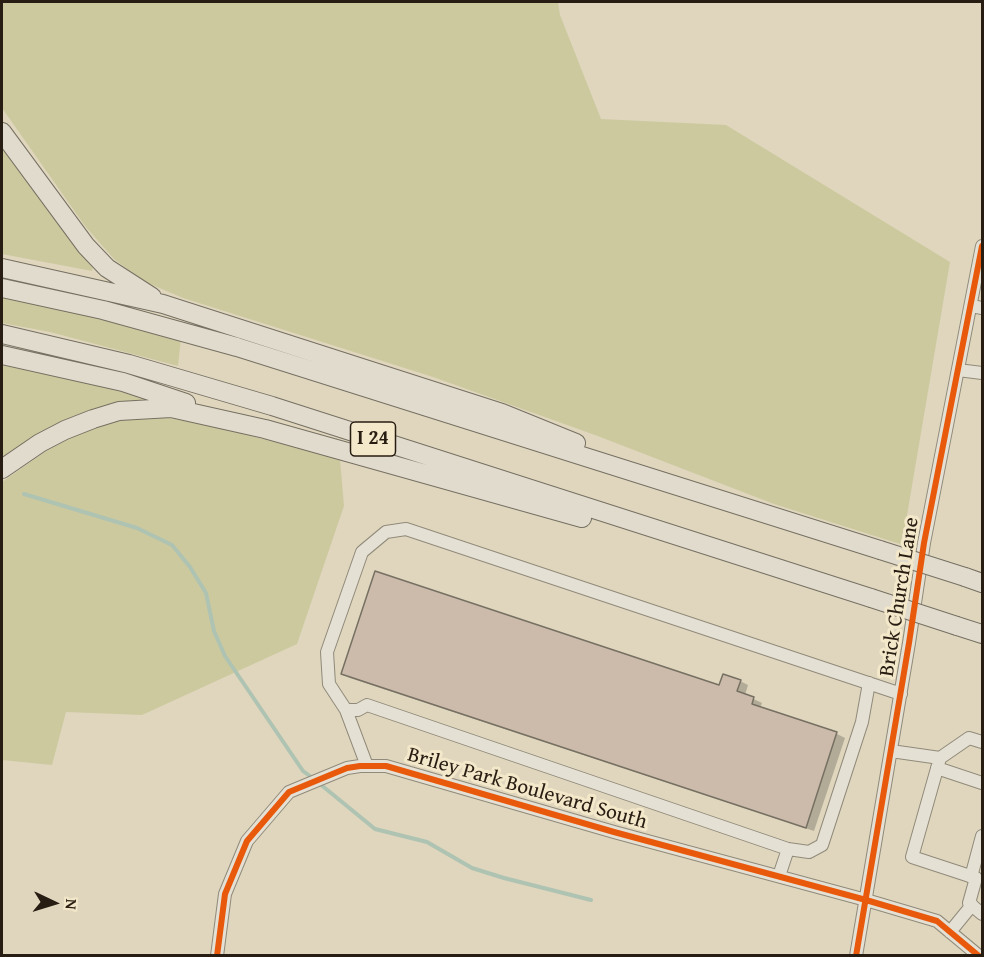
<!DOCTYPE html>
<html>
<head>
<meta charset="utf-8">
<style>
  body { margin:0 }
  #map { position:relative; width:984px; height:957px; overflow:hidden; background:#dfd6bd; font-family:"Gentium Book Plus",serif }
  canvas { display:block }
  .frame { position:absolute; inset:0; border:3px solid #281d12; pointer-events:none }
  .north { position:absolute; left:24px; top:873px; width:60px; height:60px; -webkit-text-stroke:4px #f4e8ca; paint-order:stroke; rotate:94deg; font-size:16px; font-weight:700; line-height:24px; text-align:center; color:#281d12 }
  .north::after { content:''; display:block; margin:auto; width:21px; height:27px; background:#281d12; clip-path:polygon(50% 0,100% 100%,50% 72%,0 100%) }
</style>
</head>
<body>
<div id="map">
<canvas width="984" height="957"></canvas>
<div class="frame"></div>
<div class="north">N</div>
</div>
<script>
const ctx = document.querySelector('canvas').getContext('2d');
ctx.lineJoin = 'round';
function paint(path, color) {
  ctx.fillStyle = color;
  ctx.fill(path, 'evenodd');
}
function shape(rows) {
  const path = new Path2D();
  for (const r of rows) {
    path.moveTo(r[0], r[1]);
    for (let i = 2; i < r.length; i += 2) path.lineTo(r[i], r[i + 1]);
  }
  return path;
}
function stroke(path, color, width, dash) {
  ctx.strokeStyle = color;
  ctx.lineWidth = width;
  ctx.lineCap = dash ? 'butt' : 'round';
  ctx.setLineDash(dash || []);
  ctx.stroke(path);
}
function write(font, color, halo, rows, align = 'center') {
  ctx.font = font + ' "Gentium Book Plus",serif';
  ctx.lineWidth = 6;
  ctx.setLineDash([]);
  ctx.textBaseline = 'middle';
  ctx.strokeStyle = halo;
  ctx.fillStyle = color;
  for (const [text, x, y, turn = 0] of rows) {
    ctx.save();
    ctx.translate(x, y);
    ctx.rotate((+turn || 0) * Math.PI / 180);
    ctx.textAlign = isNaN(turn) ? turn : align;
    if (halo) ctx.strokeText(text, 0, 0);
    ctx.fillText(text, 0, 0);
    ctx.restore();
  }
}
const green = shape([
  [2,2,558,2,560,15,601,119,726,125,950,262,905,527,900,544,774,504,595,435,433,377,183,298,143,281,114,259,85,226,2,108],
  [2,144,93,266,92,271,2,254],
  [2,296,75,311,181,338,178,366,50,332,2,323],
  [2,364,123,390,158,400,2,462],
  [162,417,205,424,340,459,344,506,297,644,142,715,66,712,52,765,2,760,2,482,46,451,92,427,129,418]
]);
const shadow = shape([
  [342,673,720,687,740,681,748,685,745,695,762,703,760,708,837,734,845,738,814,831,350,678]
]);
const stream = shape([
  [24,494,137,528,172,545,190,567,206,593,214,631,225,656,303,771,314,779],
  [320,784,375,829,427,842,472,868,504,878,591,900]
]);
const building = shape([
  [375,571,719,685,723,674,741,680,737,691,754,697,752,704,837,732,806,828,341,674,375,571]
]);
const minor = shape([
  [971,306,982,308],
  [958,370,982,373],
  [869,683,862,722,822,845,809,852,788,849,367,705,358,710,346,710,329,684,327,652,362,552,386,532,406,529,901,694],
  [346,710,367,766],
  [982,742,969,738,940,758,912,857,976,878,969,903,982,914],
  [891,751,940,758],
  [937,768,982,783],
  [779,876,788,849],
  [971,877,982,836],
  [950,932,972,905],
  [217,956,225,894,247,841,289,792,347,768,360,766,386,766,614,832,866,900,937,921,979,956],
  [856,956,909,643,924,543,982,246]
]);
const highway = shape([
  [2,132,86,246,107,268,152,297],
  [2,268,163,304,502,413,576,443],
  [2,288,103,310,237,347,880,550],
  [2,334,129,364,272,406,871,598],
  [2,355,123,382,186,403],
  [2,469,40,443,65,430,93,419,119,411,171,408,265,429,582,518],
  [965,577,982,583],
  [957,626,982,634]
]);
const highwayBridge = shape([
  [880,550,965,577],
  [871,598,957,626]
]);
const cycleway = shape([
  [217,956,225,894,247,841,289,792,347,768,360,766,386,766,614,832,866,900,937,921,979,956],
  [856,956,909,643,924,543,982,246]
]);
const shields = [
  [373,439,45]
];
const shieldNames = [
  ["I 24",373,439]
];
const streetNames = [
  ["Brick Church Lane",900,597,-81],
  ["Briley Park Boulevard South",527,789,16]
];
paint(green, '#cdc99f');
paint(shadow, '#0003');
stroke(stream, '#aec3b2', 4);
paint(building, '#ccbbab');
stroke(building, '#767063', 1.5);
stroke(minor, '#908a7a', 14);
stroke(highway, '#767063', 20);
stroke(minor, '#e5e0d4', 12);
stroke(highway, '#e1dbcd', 18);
stroke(highwayBridge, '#767063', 20, []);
stroke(highwayBridge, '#e1dbcd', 18);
stroke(cycleway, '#e8590c', 6);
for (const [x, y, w] of shields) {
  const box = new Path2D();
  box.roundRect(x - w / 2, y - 17, w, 34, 4.5);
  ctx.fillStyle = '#f4e8ca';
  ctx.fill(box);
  stroke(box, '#281d12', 1.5);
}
write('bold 20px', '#281d12', null, shieldNames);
write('21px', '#281d12', '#f4e8ca', streetNames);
</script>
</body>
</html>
